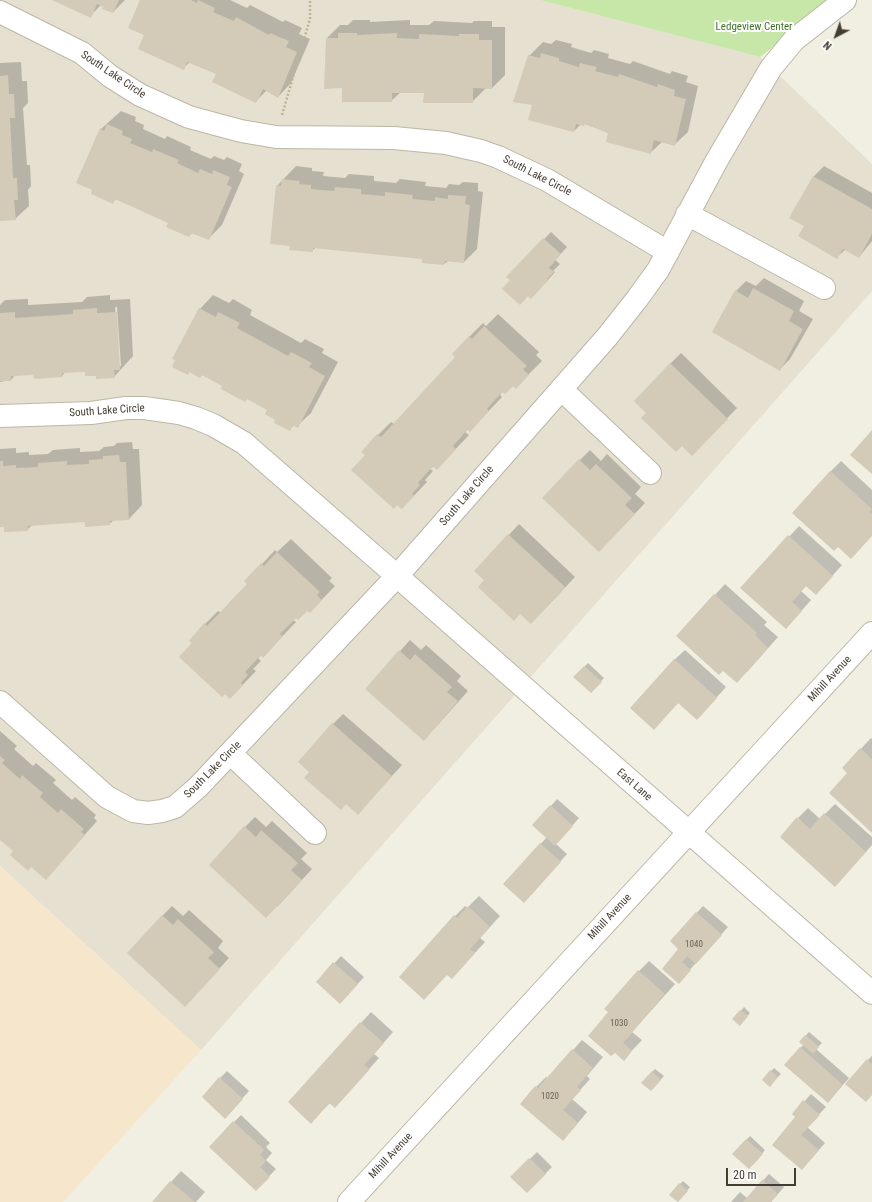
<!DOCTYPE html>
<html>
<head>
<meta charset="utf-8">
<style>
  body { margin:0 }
  #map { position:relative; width:872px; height:1202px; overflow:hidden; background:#f1eee2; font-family:"Roboto Condensed",sans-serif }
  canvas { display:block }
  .north { position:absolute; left:816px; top:16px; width:40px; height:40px; -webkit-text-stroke:3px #fff; paint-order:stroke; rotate:221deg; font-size:11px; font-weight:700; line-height:16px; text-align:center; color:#433d33 }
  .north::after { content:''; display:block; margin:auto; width:14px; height:18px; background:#433d33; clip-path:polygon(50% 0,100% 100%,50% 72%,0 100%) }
  .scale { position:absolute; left:726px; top:1168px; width:70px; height:18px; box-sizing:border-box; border:2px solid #433d33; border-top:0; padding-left:5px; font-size:12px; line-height:14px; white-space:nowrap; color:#433d33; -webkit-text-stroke:3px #fff; paint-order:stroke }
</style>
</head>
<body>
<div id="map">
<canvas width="872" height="1202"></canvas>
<div class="north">N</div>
<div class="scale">20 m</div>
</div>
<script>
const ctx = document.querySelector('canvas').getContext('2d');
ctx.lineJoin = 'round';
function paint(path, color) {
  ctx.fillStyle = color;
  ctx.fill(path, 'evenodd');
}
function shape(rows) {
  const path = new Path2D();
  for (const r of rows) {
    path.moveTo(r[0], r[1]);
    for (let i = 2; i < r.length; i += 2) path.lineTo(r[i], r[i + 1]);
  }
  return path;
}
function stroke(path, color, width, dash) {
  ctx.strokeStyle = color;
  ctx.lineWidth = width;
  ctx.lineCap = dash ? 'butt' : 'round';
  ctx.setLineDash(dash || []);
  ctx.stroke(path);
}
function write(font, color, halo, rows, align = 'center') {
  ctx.font = font + ' "Roboto Condensed",sans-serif';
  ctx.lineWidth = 4;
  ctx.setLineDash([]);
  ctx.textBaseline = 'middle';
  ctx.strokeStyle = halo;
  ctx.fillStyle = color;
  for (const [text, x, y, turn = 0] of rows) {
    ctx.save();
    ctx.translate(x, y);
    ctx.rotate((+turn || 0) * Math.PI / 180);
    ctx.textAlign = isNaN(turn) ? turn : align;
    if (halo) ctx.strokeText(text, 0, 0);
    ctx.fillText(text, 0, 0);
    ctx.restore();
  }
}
const residential = shape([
  [0,0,540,0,760,57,872,164,872,291,201,1050,0,866]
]);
const commercial = shape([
  [0,866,201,1050,63,1202,0,1202]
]);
const green = shape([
  [540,0,833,0,760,57]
]);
const shadow = shape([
  [55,0,125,0,113,12,101,5,90,16],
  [141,0,230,0,247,8,250,5,283,22,285,20,302,28,299,34,310,39,291,83,278,97,267,90,256,101,217,74,190,62,183,68,145,35],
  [353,20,370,20,370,22,410,20,410,25,429,25,434,21,472,23,474,21,492,21,492,27,505,27,505,75,492,88,486,88,472,102,425,92,401,92,391,101,343,87,325,88,327,38,340,25,348,25],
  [556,40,572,44,571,47,591,53,594,50,609,54,608,58,630,64,633,61,670,74,672,71,688,76,686,82,698,86,688,132,674,145,662,142,650,153,609,133,585,124,581,124,574,131,533,104,514,101,529,56,543,42,551,44],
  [21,62,22,81,27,81,28,103,23,108,27,165,30,165,31,186,28,190,29,206,15,219,0,220,0,63],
  [121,111,136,117,135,121,144,125,143,129,165,139,167,136,191,147,190,150,211,159,214,156,224,160,227,157,242,164,239,171,244,174,222,225,208,239,193,232,189,236,169,222,116,199,112,203,101,129],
  [296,166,312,168,312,171,324,172,323,176,345,178,349,174,374,176,374,181,396,183,400,179,426,182,425,186,446,188,449,184,459,185,463,182,478,183,478,191,483,192,477,249,464,262,448,261,444,264,423,258,316,247,312,251,291,245,277,186],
  [824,166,872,193,872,241,859,257,846,249,837,257,805,226,790,218,814,176],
  [551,232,567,247,555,260,560,264,553,271,555,272,538,291,508,277],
  [764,278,804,301,799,311,813,319,790,359,779,370,736,291,746,281,756,286],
  [110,295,110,300,130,299,133,356,114,377,85,371,65,372,62,376,34,374,15,375,11,380,0,382,0,305,5,300,28,299,28,305,82,302,87,297],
  [115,307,117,307,121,366,119,366],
  [213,295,229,303,233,299,252,310,250,315,301,343,305,339,324,349,322,353,338,362,311,413,297,426,294,425,289,430,268,409,248,398,245,401,224,385,203,374,200,377,190,371,187,374,200,309],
  [498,314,539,352,536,355,542,361,516,387,513,385,503,391,500,395,502,397,483,417,465,432,469,435,450,455,430,469,433,471,425,480,427,482,402,508,366,455,378,435,391,422,394,424,457,357,469,337,483,323,486,326],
  [681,353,737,408,702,444,647,413,670,364],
  [132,442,133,449,139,449,142,505,129,519,114,520,109,524,86,521,33,524,27,530,0,526,0,449,16,448,16,453,29,452,29,455,48,454,53,450,80,448,80,452,99,451,104,447,114,446,117,443],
  [590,450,601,461,607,454,641,487,635,494,645,503,610,540,580,460],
  [841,461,872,490,872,535,830,472],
  [519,524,575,577,541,613,520,613,475,571],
  [799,526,842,565,816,594,806,586,801,591,811,600,796,617,742,588],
  [291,539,332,578,329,581,335,586,310,612,307,610,293,620,296,622,276,643,258,658,261,661,253,669,256,671,230,698,193,643,205,624,218,611,221,613,248,584,246,581,262,564,275,550,277,552],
  [725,584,767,622,764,625,778,637,747,672,723,669,677,636],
  [410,640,421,650,426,645,461,676,457,681,468,691,434,729,366,689],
  [685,650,726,687,707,708,679,702,664,718,674,660],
  [588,663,604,678,591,692,575,677],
  [343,714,402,765,358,813,311,772,333,724],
  [0,731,17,746,14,749,33,766,36,763,56,780,53,783,72,800,75,797,96,815,94,818,97,821,46,878,0,839],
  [871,738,872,739,872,831,848,773,843,768],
  [557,799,579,818,556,844,567,854,531,895,504,884,547,837,551,806],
  [835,804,872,837,872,845,845,875,798,818,808,808,820,819],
  [255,817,266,827,272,821,307,853,301,859,312,869,277,907,245,827],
  [479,896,500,916,480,938,485,942,462,967,448,974,455,916,465,906,467,908],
  [172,906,183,916,189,910,223,941,218,948,229,958,195,995,162,916],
  [703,906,728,927,678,983,680,949,671,941],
  [341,956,364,977,347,996,317,982],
  [649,961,675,984,632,1032,642,1040,624,1059,615,1052,609,1012,639,971],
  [744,1007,750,1013,743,1021,734,1019],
  [371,1012,393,1032,374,1054,379,1058,345,1096,330,1103,311,1122,289,1102],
  [809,1032,822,1043,816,1049,849,1078,834,1095,800,1048,804,1045,800,1042],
  [582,1040,603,1057,587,1076,590,1079,572,1099,587,1112,573,1129,536,1087,546,1077,548,1078],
  [872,1056,872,1095,868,1060],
  [774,1068,781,1074,773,1082,771,1071],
  [655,1069,664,1076,654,1087,652,1072],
  [227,1071,249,1091,232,1110,220,1078],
  [811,1094,826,1107,807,1127,825,1143,802,1169,796,1117,793,1114],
  [241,1115,270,1143,266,1147,272,1153,266,1160,276,1169,256,1190,234,1122],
  [750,1136,765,1150,753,1165,734,1154],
  [537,1152,552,1167,527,1192,512,1177],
  [181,1171,205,1192,196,1202,153,1202],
  [769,1174,784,1187,771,1202,731,1202,740,1192,747,1198],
  [683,1181,690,1187,681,1198,680,1184]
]);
const building = shape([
  [52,0,119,0,113,13,102,9,103,7,97,4,91,18],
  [140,0,191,0,197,3,198,0,215,8,213,12,234,21,236,17,269,35,270,33,289,41,286,47,297,52,278,98,263,89,256,103,212,82,216,74,187,62,184,70,138,49,144,35,128,28],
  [338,33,357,33,357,35,397,33,397,38,419,39,419,34,459,36,459,34,479,34,479,40,492,40,492,89,473,88,473,103,423,103,424,93,392,93,392,102,342,102,342,88,324,89,326,38,338,38],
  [541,53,559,58,559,61,579,67,580,63,597,67,595,71,618,77,619,74,657,87,658,84,675,90,674,96,686,99,675,146,654,140,651,154,606,142,608,133,585,124,584,126,576,124,574,132,528,120,532,105,513,102,528,55,540,58],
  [8,75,9,94,14,94,15,118,10,118,13,178,17,178,18,200,14,200,16,220,0,221,0,76],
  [107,124,123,131,122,135,132,139,130,143,152,152,153,149,179,160,177,163,198,173,200,169,212,174,213,170,230,177,227,185,232,187,209,240,191,233,189,237,166,227,168,223,115,199,113,204,91,194,92,190,76,183,100,128,104,131],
  [813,176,872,209,872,234,859,258,843,249,837,259,798,236,804,226,789,218],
  [282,179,300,181,299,184,311,185,311,189,334,191,335,187,361,189,361,194,385,196,385,192,413,195,412,199,435,201,435,197,448,199,448,195,466,196,465,204,470,205,464,263,445,261,444,265,422,263,422,259,313,248,313,252,289,250,290,246,270,244,276,185,281,186],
  [543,238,561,254,549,268,554,272,547,279,548,280,531,299,528,296,520,305,502,289,510,280,506,277],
  [753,288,794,311,789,321,803,329,780,371,712,332,735,290,748,298],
  [97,308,97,313,117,312,120,370,114,370,115,378,96,379,96,376,85,376,85,372,62,373,62,377,34,379,33,375,11,376,11,381,0,381,0,313,15,312,15,318,73,314,73,310],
  [199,308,216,317,218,312,240,323,237,328,288,356,291,352,312,363,309,367,325,376,298,428,293,425,290,431,274,423,275,420,265,414,267,410,247,399,245,402,221,389,222,386,202,375,200,378,189,372,188,375,172,367,175,360,172,359],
  [484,326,527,366,523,369,529,375,516,389,513,386,505,394,502,392,487,409,489,411,470,432,468,429,453,446,456,449,437,470,433,466,418,483,420,485,412,494,414,496,402,509,397,505,394,509,351,470,365,455,361,452,377,434,381,437,455,357,452,354,469,336,472,339],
  [670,363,728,419,692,456,682,446,676,452,641,418,646,413,634,401],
  [872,430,872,474,850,455],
  [119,455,120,462,126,462,129,520,110,521,110,525,85,527,85,522,28,526,28,531,4,532,4,527,0,527,0,461,3,461,3,466,16,465,16,468,38,467,38,463,67,461,67,465,89,464,89,460,103,459,103,456],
  [579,459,590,470,596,464,632,498,625,505,635,514,599,552,542,498],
  [830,471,872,509,869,512,872,514,872,536,851,559,838,547,834,551,792,513],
  [508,534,565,587,531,624,520,614,514,621,478,587,484,580,474,571],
  [788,535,833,576,816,595,806,586,792,602,802,611,786,629,740,588],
  [277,552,320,592,317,595,322,600,310,613,307,611,298,620,296,618,280,634,283,636,263,658,261,655,245,672,248,675,241,683,243,685,230,699,225,694,222,697,179,657,192,643,189,641,204,623,207,626,247,584,244,581,261,563,264,566],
  [714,594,757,633,755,635,768,648,737,683,723,671,719,675,676,636],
  [399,650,410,660,415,654,452,687,447,692,458,701,424,741,365,689],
  [674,659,717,698,697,720,678,703,654,730,630,708],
  [584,666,602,682,591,693,573,677],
  [332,723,392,776,358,815,346,804,341,810,304,778,309,772,298,762],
  [860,748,872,759,872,833,829,793,847,773,842,768],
  [0,756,5,760,2,763,20,779,22,775,43,793,40,797,58,813,61,809,84,829,81,832,85,835,46,880,31,867,28,871,10,855,13,851,0,840],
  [550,805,573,826,555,846,532,825],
  [824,813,866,852,835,887,780,837,797,817,810,829],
  [244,826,256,837,261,830,298,863,291,870,302,880,266,918,209,865],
  [540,843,561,862,524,903,503,884],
  [468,906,490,927,470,949,475,953,452,979,447,975,424,1000,399,977,454,915,457,918],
  [696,912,722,935,696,964,687,956,682,962,691,970,679,984,662,969,678,949,670,941],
  [162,915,173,925,178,919,214,952,208,958,220,969,185,1007,127,953],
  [333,962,358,984,340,1004,316,982],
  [638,970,665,994,623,1043,632,1051,624,1061,615,1053,611,1056,588,1036,608,1012,604,1009],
  [740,1010,748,1016,740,1026,732,1019],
  [360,1022,384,1043,364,1065,370,1069,335,1108,329,1103,311,1124,288,1102],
  [805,1035,819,1047,813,1054,799,1042],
  [800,1047,843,1085,828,1103,784,1065],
  [572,1049,593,1068,577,1087,581,1090,563,1110,578,1123,563,1141,520,1104,535,1086,538,1088],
  [867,1059,872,1064,872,1095,866,1102,845,1084],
  [770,1070,778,1077,770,1087,762,1080],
  [652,1071,661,1080,651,1091,641,1083],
  [219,1077,243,1099,225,1119,202,1097],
  [803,1100,820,1115,801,1135,819,1150,802,1170,772,1145,795,1117,792,1114],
  [233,1121,264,1150,260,1155,266,1161,260,1167,270,1177,256,1191,209,1147],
  [746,1139,763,1154,749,1169,732,1154],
  [529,1158,546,1174,527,1193,510,1177],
  [762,1180,778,1194,771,1202,743,1202],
  [170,1181,195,1202,152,1202],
  [679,1183,688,1191,678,1202,669,1195]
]);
const path = shape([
  [282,115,310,19,310,0]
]);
const minor = shape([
  [0,12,82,53,110,76,140,95,189,117,241,131,276,137,394,138,446,143,481,151,498,157,547,180,668,252],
  [687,214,824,288],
  [561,389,650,473],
  [0,416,91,413,126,408,144,408,179,413,196,418,213,425,244,443,397,576,607,337,637,299,658,270,717,160,771,68,794,40,845,0],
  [0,702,107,797,133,811,148,813,162,811,175,807,198,787,397,576,872,993],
  [230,753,315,833],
  [349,1202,872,633]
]);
const numberNames = [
  ["1040",694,945],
  ["1030",619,1024],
  ["1020",550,1097]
];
const parkNames = [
  ["Ledgeview Center",754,27]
];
const streetNames = [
  ["South Lake Circle",113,75,34],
  ["South Lake Circle",537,176,27],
  ["South Lake Circle",107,411,-4],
  ["South Lake Circle",467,496,-49],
  ["Mihill Avenue",830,679,-47],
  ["South Lake Circle",213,770,-45],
  ["East Lane",634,785,41],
  ["Mihill Avenue",610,917,-47],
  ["Mihill Avenue",391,1156,-47]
];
paint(residential, '#e5e0d0');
paint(commercial, '#f5e6cc');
paint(green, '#c7e7a9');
paint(shadow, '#0003');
paint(building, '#d3cab7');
stroke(minor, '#bdb6a5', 24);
stroke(path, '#beb396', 2.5, [2, 2]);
stroke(minor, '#fff', 22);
write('9px', '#676054', null, numberNames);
write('11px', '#3e7426', '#fff', parkNames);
write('11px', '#433d33', '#fff', streetNames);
</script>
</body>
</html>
